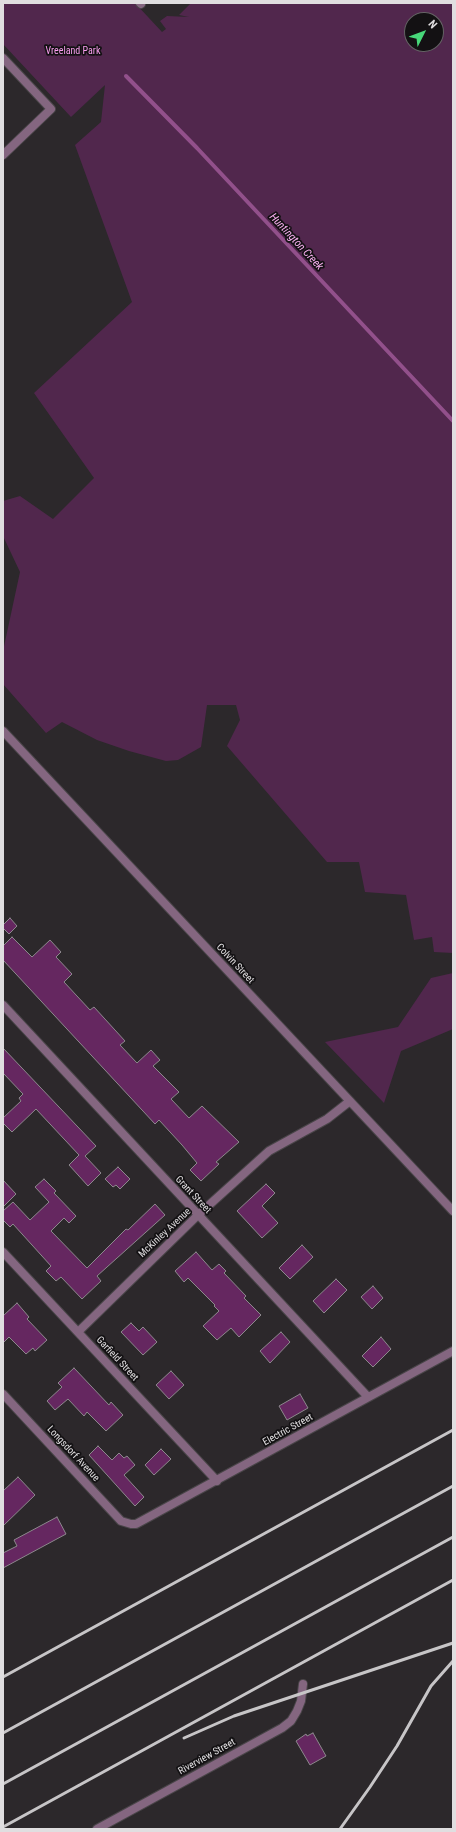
<!DOCTYPE html>
<html>
<head>
<meta charset="utf-8">
<style>
  body { margin:0 }
  #map { position:relative; width:456px; height:1832px; overflow:hidden; background:#2c282b; font-family:"Roboto Condensed",sans-serif }
  canvas { display:block }
  .frame { position:absolute; inset:0; border:4px solid #e0dee0; pointer-events:none }
  .north { position:absolute; left:404px; top:12px; width:40px; height:40px; box-sizing:border-box; background:#131113; border:1px solid #656365; border-radius:50%; rotate:48deg; font-size:11px; font-weight:700; line-height:16px; text-align:center; color:#e0dee0 }
  .north::after { content:''; display:block; margin:auto; width:14px; height:18px; background:#47d779; clip-path:polygon(50% 0,100% 100%,50% 72%,0 100%) }
</style>
</head>
<body>
<div id="map">
<canvas width="456" height="1832"></canvas>
<div class="frame"></div>
<div class="north">N</div>
</div>
<script>
const ctx = document.querySelector('canvas').getContext('2d');
ctx.lineJoin = 'round';
function paint(path, color) {
  ctx.fillStyle = color;
  ctx.fill(path, 'evenodd');
}
function shape(rows) {
  const path = new Path2D();
  for (const r of rows) {
    path.moveTo(r[0], r[1]);
    for (let i = 2; i < r.length; i += 2) path.lineTo(r[i], r[i + 1]);
  }
  return path;
}
function stroke(path, color, width, dash) {
  ctx.strokeStyle = color;
  ctx.lineWidth = width;
  ctx.lineCap = dash ? 'butt' : 'round';
  ctx.setLineDash(dash || []);
  ctx.stroke(path);
}
function write(font, color, halo, rows, align = 'center') {
  ctx.font = font + ' "Roboto Condensed",sans-serif';
  ctx.lineWidth = 3.5;
  ctx.setLineDash([]);
  ctx.textBaseline = 'middle';
  ctx.strokeStyle = halo;
  ctx.fillStyle = color;
  for (const [text, x, y, turn = 0] of rows) {
    ctx.save();
    ctx.translate(x, y);
    ctx.rotate((+turn || 0) * Math.PI / 180);
    ctx.textAlign = isNaN(turn) ? turn : align;
    if (halo) ctx.strokeText(text, 0, 0);
    ctx.fillText(text, 0, 0);
    ctx.restore();
  }
}
const green = shape([
  [3,3,135,3,162,32,166,29,160,21,167,16,189,17,179,15,191,3,453,3,453,953,434,952,432,937,414,940,406,895,365,892,359,862,327,862,227,746,240,720,236,705,207,705,201,747,178,760,166,761,129,751,97,740,62,722,46,733,3,684,3,651,20,572,3,536,3,501,20,496,53,519,94,478,34,393,132,302,75,145,101,122,105,85,71,117,3,44],
  [412,20,436,20,436,44,412,44],
  [453,973,453,1029,401,1051,384,1103,325,1042,398,1027,431,978]
]);
const stream = shape([
  [126,76,197,148,453,421]
]);
const building = shape([
  [10,918,17,926,9,934,3,928,3,925,10,918],
  [12,937,32,957,50,940,61,952,56,957,72,974,64,982,90,1010,94,1007,125,1041,120,1045,137,1063,151,1050,160,1060,153,1066,179,1092,171,1099,189,1118,202,1106,239,1142,216,1162,219,1164,201,1181,190,1170,197,1163,182,1145,159,1120,155,1124,3,960,3,946,12,937],
  [3,1048,96,1146,85,1156,101,1173,88,1186,69,1165,79,1155,36,1109,12,1132,3,1123,3,1118,21,1101,19,1098,23,1094,3,1073,3,1048],
  [118,1167,130,1179,120,1189,116,1185,113,1187,105,1179,118,1167],
  [44,1179,56,1191,54,1193,76,1216,69,1223,64,1218,51,1231,87,1268,126,1229,128,1230,155,1204,165,1215,97,1276,101,1281,82,1299,61,1277,56,1281,46,1271,51,1266,13,1224,10,1227,3,1220,3,1211,13,1202,30,1220,49,1202,35,1187,44,1179],
  [3,1180,16,1194,3,1207,3,1180],
  [266,1184,275,1193,262,1206,278,1223,262,1238,237,1211,266,1184],
  [302,1245,313,1257,290,1279,279,1268,302,1245],
  [196,1252,212,1270,219,1264,226,1271,224,1273,246,1296,244,1298,261,1315,239,1337,231,1328,217,1340,203,1326,219,1311,214,1306,215,1305,188,1278,184,1282,175,1271,196,1252],
  [336,1279,347,1290,324,1313,313,1301,336,1279],
  [373,1286,383,1298,372,1309,361,1297,373,1286],
  [17,1303,29,1317,27,1319,47,1340,35,1351,33,1348,26,1354,9,1337,3,1343,3,1316,17,1303],
  [131,1323,139,1331,143,1327,157,1342,143,1355,121,1332,131,1323],
  [281,1332,290,1342,270,1363,260,1351,281,1332],
  [381,1337,391,1349,373,1367,362,1356,381,1337],
  [74,1368,109,1405,111,1402,123,1415,106,1431,87,1412,84,1416,68,1399,55,1410,47,1401,62,1387,58,1383,74,1368],
  [171,1371,184,1385,169,1399,156,1385,171,1371],
  [300,1394,308,1408,287,1420,279,1406,300,1394],
  [98,1446,112,1460,119,1453,124,1458,127,1456,135,1465,124,1475,144,1497,135,1506,89,1455,98,1446],
  [161,1449,171,1459,154,1475,145,1465,161,1449],
  [18,1477,35,1495,3,1526,3,1491,18,1477],
  [57,1517,66,1534,3,1568,3,1553,17,1546,14,1540,57,1517],
  [313,1733,326,1756,310,1765,296,1741,306,1734,307,1736,313,1733]
]);
const street = shape([
  [140,3,141,4],
  [3,58,51,109,3,155],
  [3,731,453,1211],
  [3,1005,368,1397],
  [3,1252,217,1481],
  [78,1332,198,1215,269,1151,327,1119,350,1101],
  [3,1394,121,1521,131,1524,136,1524,453,1351],
  [97,1829,282,1728,291,1721,297,1711,301,1701,303,1684]
]);
const rail = shape([
  [3,1677,453,1430],
  [3,1733,453,1486],
  [184,1738,234,1716,453,1643],
  [3,1784,453,1537],
  [3,1827,453,1580],
  [340,1829,370,1787,397,1746,431,1686,453,1661]
]);
const parkNames = [
  ["Vreeland Park",73,51]
];
const streetNames = [
  ["Colvin Street",235,964,47],
  ["Grant Street",193,1195,47],
  ["McKinley Avenue",165,1233,-43],
  ["Garfield Street",117,1359,47],
  ["Electric Street",288,1430,-29],
  ["Longsdorf Avenue",73,1454,47],
  ["Riverview Street",207,1757,-29]
];
const waterNames = [
  ["Huntington Creek",296,242,47]
];
paint(green, '#51274d');
stroke(stream, '#92508b', 4);
paint(building, '#652760');
stroke(building, '#8d888d', 1);
stroke(street, '#494548', 10);
stroke(street, '#846680', 8);
stroke(rail, '#c7c5c7', 3);
write('10px', '#f99eef', '#131113', parkNames);
write('10px', '#e0dee0', '#131113', streetNames);
write('italic 11px', '#f9b0f0', '#131113', waterNames);
</script>
</body>
</html>
